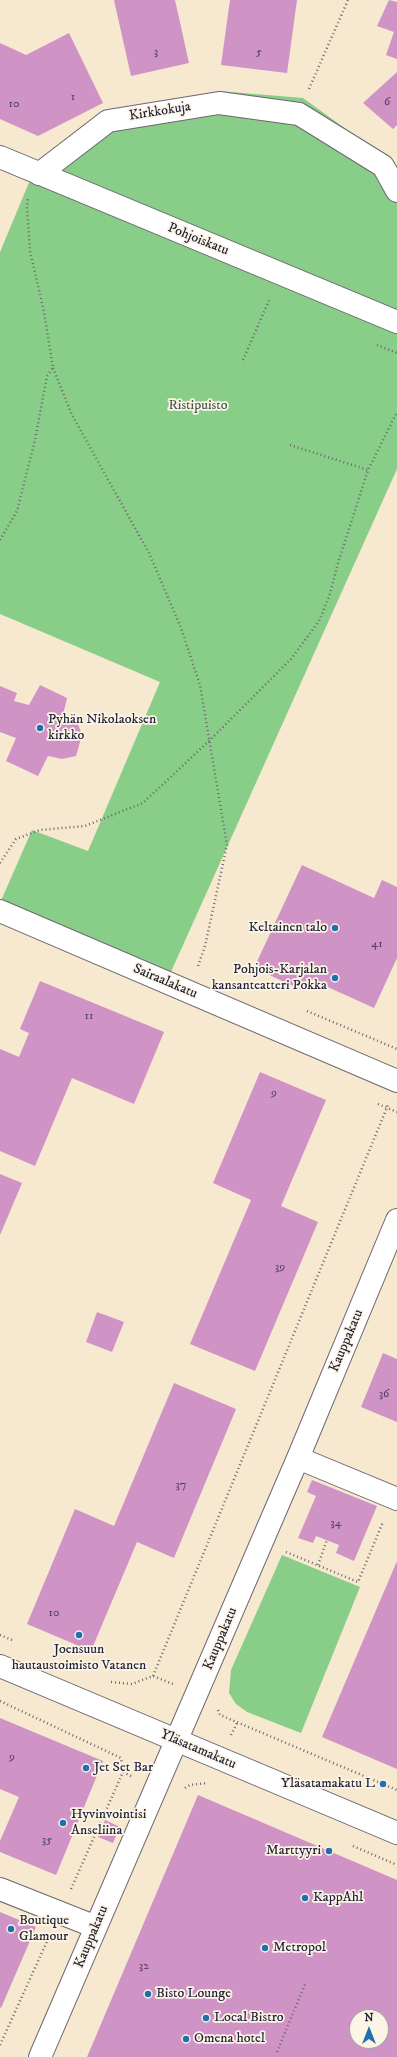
<!DOCTYPE html>
<html>
<head>
<meta charset="utf-8">
<style>
  body { margin:0 }
  #map { position:relative; width:397px; height:2057px; overflow:hidden; background:#f7e8d0; font-family:"IM FELL DW Pica",serif }
  canvas { display:block }
  .north { position:absolute; left:349px; top:2009px; width:40px; height:40px; box-sizing:border-box; background:#fcf5e5; border:1px solid #a5a1a1; border-radius:50%; rotate:0deg; font-size:11px; font-weight:700; line-height:16px; text-align:center; color:#22223b }
  .north::after { content:''; display:block; margin:auto; width:14px; height:18px; background:#1f6fb2; clip-path:polygon(50% 0,100% 100%,50% 72%,0 100%) }
</style>
</head>
<body>
<div id="map">
<canvas width="397" height="2057"></canvas>
<div class="north">N</div>
</div>
<script>
const ctx = document.querySelector('canvas').getContext('2d');
ctx.lineJoin = 'round';
function paint(path, color) {
  ctx.fillStyle = color;
  ctx.fill(path, 'evenodd');
}
function shape(rows) {
  const path = new Path2D();
  for (const r of rows) {
    path.moveTo(r[0], r[1]);
    for (let i = 2; i < r.length; i += 2) path.lineTo(r[i], r[i + 1]);
  }
  return path;
}
function stroke(path, color, width, dash) {
  ctx.strokeStyle = color;
  ctx.lineWidth = width;
  ctx.lineCap = dash ? 'butt' : 'round';
  ctx.setLineDash(dash || []);
  ctx.stroke(path);
}
function write(font, color, halo, rows, align = 'center') {
  ctx.font = font + ' "IM FELL DW Pica",serif';
  ctx.lineWidth = 3.5;
  ctx.setLineDash([]);
  ctx.textBaseline = 'middle';
  ctx.strokeStyle = halo;
  ctx.fillStyle = color;
  for (const [text, x, y, turn = 0] of rows) {
    ctx.save();
    ctx.translate(x, y);
    ctx.rotate((+turn || 0) * Math.PI / 180);
    ctx.textAlign = isNaN(turn) ? turn : align;
    if (halo) ctx.strokeText(text, 0, 0);
    ctx.fillText(text, 0, 0);
    ctx.restore();
  }
}
const green = shape([
  [219,91,303,98,386,158,397,177,397,469,170,974,0,903,32,830,88,851,160,682,0,614,0,252,38,161,105,113],
  [282,1555,360,1587,301,1733,247,1712,236,1704,229,1693,231,1670]
]);
const building = shape([
  [114,0,175,0,189,63,131,76],
  [230,0,297,0,287,73,221,65],
  [389,0,397,2,397,59,386,55,394,32,377,26],
  [69,33,103,103,38,136,0,119,0,43,26,55],
  [397,72,397,125,393,129,363,103],
  [40,685,67,698,63,715,78,724,82,735,76,756,62,759,48,756,38,776,6,761,16,738,0,732,0,686,17,693,14,701,29,705],
  [302,865,374,898,382,880,397,887,397,958,374,1008,310,979,304,991,254,968],
  [40,981,164,1032,134,1104,72,1078,35,1166,0,1151,0,1049,19,1057,29,1033,20,1029],
  [260,1072,326,1100,281,1206,318,1222,255,1371,190,1344,251,1200,213,1183],
  [0,1174,22,1183,0,1235],
  [97,1312,124,1322,112,1352,86,1342],
  [383,1353,397,1359,397,1422,361,1407],
  [174,1383,236,1409,174,1558,137,1542,91,1651,27,1624,75,1509,114,1526],
  [312,1480,377,1506,354,1561,336,1553,339,1545,316,1536,313,1543,298,1538,316,1496,307,1492],
  [397,1561,397,1769,322,1737],
  [0,1718,103,1761,56,1875,0,1852,0,1841,19,1797,0,1789],
  [198,1795,397,1880,397,2057,87,2057],
  [357,2017,381,2017,381,2041,357,2041],
  [105,1820,120,1827,113,1843,98,1837],
  [0,1912,36,1927,1,2008,0,2007]
]);
const path = shape([
  [309,89,348,0],
  [377,345,397,353],
  [243,360,270,298],
  [53,368,72,415,149,553,181,628,200,685,227,845,205,946,198,966],
  [290,445,368,470],
  [0,540,17,511,35,440,47,376,53,368,44,312,30,251,27,207,28,198],
  [0,863,16,839,40,830,85,826,143,803,210,740,291,659,319,621,329,597,338,563,368,470,397,412],
  [307,1011,397,1049],
  [378,1104,397,1112],
  [286,1552,358,1582,383,1522],
  [318,1565,327,1540],
  [0,1635,12,1640],
  [153,1676,388,1105],
  [111,1682,132,1684,153,1676,173,1684],
  [0,1701,121,1758,123,1772,133,1777],
  [218,1710,220,1715,397,1790],
  [231,1735,237,1723],
  [185,1788,190,1785,207,1783],
  [353,1846,397,1865],
  [71,1889,123,1772],
  [0,2045,49,1937],
  [277,2052,306,1982]
]);
const minor = shape([
  [0,157,397,322],
  [39,174,108,121,219,103,299,114,383,166,397,191],
  [0,911,397,1081],
  [298,1458,397,1499],
  [0,1889,96,1927],
  [40,2057,298,1458,397,1220]
]);
const major = shape([
  [0,1666,397,1833]
]);
const markers = [
  [40,728,4,"#1f6fb2"],
  [335,928,4,"#1f6fb2"],
  [335,978,4,"#1f6fb2"],
  [79,1635,4,"#1f6fb2"],
  [86,1768,4,"#1f6fb2"],
  [383,1784,4,"#1f6fb2"],
  [63,1823,4,"#1f6fb2"],
  [329,1851,4,"#1f6fb2"],
  [305,1898,4,"#1f6fb2"],
  [11,1929,4,"#1f6fb2"],
  [265,1948,4,"#1f6fb2"],
  [148,1994,4,"#1f6fb2"],
  [206,2018,4,"#1f6fb2"],
  [186,2039,4,"#1f6fb2"]
];
const numberNames = [
  ["3",156,53],
  ["5",259,53],
  ["1",73,98],
  ["6",387,103],
  ["10",14,105],
  ["41",377,945],
  ["11",89,1017],
  ["9",274,1094],
  ["39",280,1268],
  ["36",384,1395],
  ["37",181,1486],
  ["34",336,1524],
  ["10",54,1614],
  ["9",12,1758],
  ["35",47,1841],
  ["32",144,1967]
];
const streetNames = [
  ["Kirkkokuja",160,112,-9],
  ["Pohjoiskatu",198,240,22],
  ["Sairaalakatu",165,982,23],
  ["Kauppakatu",347,1341,-67],
  ["Kauppakatu",221,1639,-67],
  ["Yläsatamakatu",198,1750,23],
  ["Kauppakatu",92,1937,-67]
];
const parkNames = [
  ["Ristipuisto",198,406]
];
const poiNames = [
  ["Pyhän Nikolaoksen",48,720],
  ["kirkko",48,736],
  ["Keltainen talo",327,928,"right"],
  ["Pohjois-Karjalan",327,970,"right"],
  ["kansanteatteri Pokka",327,986,"right"],
  ["Joensuun",79,1650,"center"],
  ["hautaustoimisto Vatanen",79,1666,"center"],
  ["Jet Set Bar",94,1768],
  ["Yläsatamakatu L",375,1784,"right"],
  ["Hyvinvointisi",71,1815],
  ["Anseliina",71,1831],
  ["Marttyyri",321,1851,"right"],
  ["KappAhl",313,1898],
  ["Boutique",19,1921],
  ["Glamour",19,1937],
  ["Metropol",273,1948],
  ["Bisto Lounge",156,1994],
  ["Local Bistro",214,2018],
  ["Omena hotel",194,2039]
];
paint(green, '#89ce88');
paint(building, '#d093c6');
stroke(minor, '#6d676f', 24);
stroke(major, '#6d676f', 24);
stroke(path, '#6d676f', 2.5, [1, 3]);
stroke(minor, '#fff', 22);
stroke(major, '#fff', 22);
for (const [x, y, r, color] of markers) {
  const dot = new Path2D();
  dot.arc(x, y, r, 0, 2 * Math.PI);
  ctx.fillStyle = color;
  ctx.fill(dot);
  stroke(dot, '#fcf5e5', 1.5);
}
write('12px', '#4e3e5e', null, numberNames);
write('14px', '#22223b', '#fcf5e5', streetNames);
write('14px', '#415652', '#fcf5e5', parkNames);
write('14px', '#22223b', '#fcf5e5', poiNames, 'left');
</script>
</body>
</html>
